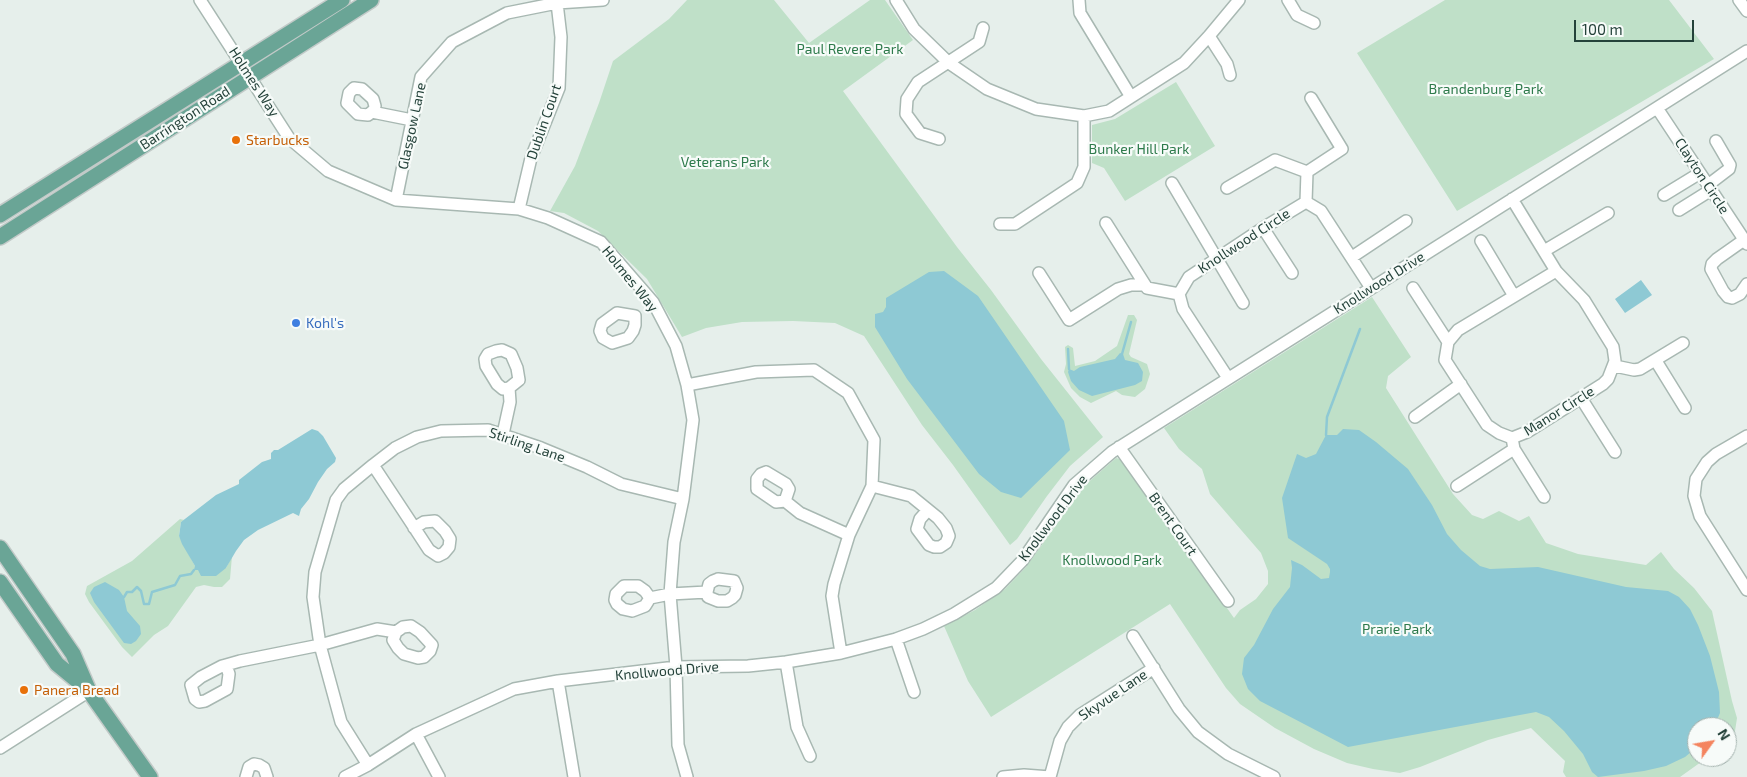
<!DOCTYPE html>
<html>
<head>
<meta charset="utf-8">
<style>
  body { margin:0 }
  #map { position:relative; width:1747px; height:777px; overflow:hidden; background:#e6efeb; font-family:"Exo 2",sans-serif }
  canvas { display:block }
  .north { position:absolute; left:1687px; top:717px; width:50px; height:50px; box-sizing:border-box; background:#f7fbf9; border:1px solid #a3b1ad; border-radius:50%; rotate:58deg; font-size:14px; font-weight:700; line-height:20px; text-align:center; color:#24423a }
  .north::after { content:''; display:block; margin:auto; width:18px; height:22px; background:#f4845f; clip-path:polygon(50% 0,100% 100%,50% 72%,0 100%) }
  .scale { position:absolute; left:1574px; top:20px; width:120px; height:22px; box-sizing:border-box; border:2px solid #24423a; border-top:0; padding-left:6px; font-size:15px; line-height:18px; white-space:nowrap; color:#24423a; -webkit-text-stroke:4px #f7fbf9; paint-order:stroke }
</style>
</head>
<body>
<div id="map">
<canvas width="1747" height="777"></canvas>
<div class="north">N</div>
<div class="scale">100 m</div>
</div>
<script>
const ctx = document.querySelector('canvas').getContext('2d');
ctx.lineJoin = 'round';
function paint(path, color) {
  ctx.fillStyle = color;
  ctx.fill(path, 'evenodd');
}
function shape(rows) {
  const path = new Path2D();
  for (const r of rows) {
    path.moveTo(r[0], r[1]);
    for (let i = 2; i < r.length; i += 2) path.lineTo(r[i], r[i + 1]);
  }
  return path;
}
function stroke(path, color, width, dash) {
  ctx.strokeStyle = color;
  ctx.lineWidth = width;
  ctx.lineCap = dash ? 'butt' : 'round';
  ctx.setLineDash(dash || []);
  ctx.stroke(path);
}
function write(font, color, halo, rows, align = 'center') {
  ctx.font = font + ' "Exo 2",sans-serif';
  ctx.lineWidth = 4.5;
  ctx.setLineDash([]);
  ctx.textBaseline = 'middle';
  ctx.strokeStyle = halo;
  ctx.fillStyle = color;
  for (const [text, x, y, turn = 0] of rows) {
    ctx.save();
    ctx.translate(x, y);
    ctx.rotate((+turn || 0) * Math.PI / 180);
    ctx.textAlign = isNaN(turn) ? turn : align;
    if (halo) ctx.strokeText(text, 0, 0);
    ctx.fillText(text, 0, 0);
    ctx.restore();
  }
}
const green = shape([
  [687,0,774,0,809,43,870,0,885,0,913,40,843,91,957,247,991,290,1041,359,1103,437,1070,466,1047,496,1017,539,1010,545,953,465,922,425,864,336,835,323,793,321,742,322,706,328,682,337,647,279,598,231,564,213,550,211,575,166,599,103,613,61,669,19],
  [1445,0,1669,0,1714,59,1457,211,1357,53],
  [1176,82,1215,146,1125,201,1104,168,1092,163,1092,125,1115,119],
  [1372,297,1411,357,1388,376,1386,388,1453,494,1472,515,1483,519,1499,511,1519,521,1529,516,1546,543,1578,554,1646,565,1661,552,1674,569,1694,588,1712,611,1732,701,1737,718,1735,731,1727,742,1727,727,1697,727,1697,757,1708,757,1680,777,1566,777,1563,772,1565,761,1531,728,1488,740,1420,767,1400,773,1373,769,1347,763,1314,749,1275,728,1240,704,1226,688,1170,604,991,717,968,681,944,626,975,610,1005,589,1026,567,1084,486,1116,458,1123,460,1234,618,1240,610,1256,599,1268,584,1268,571,1261,553,1210,494,1202,469,1179,449,1164,428],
  [1128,315,1134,315,1137,320,1129,354,1131,357,1147,364,1150,374,1145,389,1135,397,1122,395,1116,391,1091,403,1080,397,1071,388,1064,372,1066,364,1065,347,1068,345,1073,348,1075,366,1095,361,1117,346],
  [180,519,184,520,181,522,179,536,195,566,226,568,232,556,230,579,222,587,214,587,204,585,196,587,168,626,154,635,132,657,122,647,89,602,85,594,87,586,132,561]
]);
const water = shape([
  [944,271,978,296,1064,421,1070,450,1021,498,1001,492,979,474,907,379,875,327,875,314,883,312,886,307,886,298,929,272],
  [1641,280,1652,295,1625,313,1615,299],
  [1120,353,1123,354,1125,360,1138,363,1143,372,1142,381,1135,385,1092,396,1079,390,1071,381,1068,372,1069,369,1074,371,1080,367,1115,359],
  [312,429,318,431,323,436,336,458,335,462,327,469,318,482,309,499,301,509,299,516,293,513,258,530,244,540,236,551,226,568,216,576,201,576,198,570,194,570,195,566,182,544,179,536,181,522,216,495,239,484,239,480,262,462,271,459,271,453,274,450,278,450],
  [1343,429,1359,430,1376,442,1408,469,1432,505,1447,534,1461,550,1480,566,1490,569,1538,567,1626,587,1668,591,1679,597,1690,609,1698,625,1710,656,1719,692,1720,713,1714,727,1697,727,1697,747,1685,757,1666,766,1644,771,1598,777,1592,772,1583,754,1564,731,1549,717,1536,712,1348,747,1260,701,1248,689,1242,674,1244,658,1254,645,1273,609,1290,587,1292,568,1291,560,1302,565,1321,579,1329,578,1330,572,1330,569,1327,564,1288,538,1282,498,1297,454,1306,458,1316,454,1326,435,1337,435],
  [105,582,119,590,124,597,127,611,140,626,141,634,136,641,131,644,124,643,94,602,90,593,94,587]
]);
const stream = shape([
  [1068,349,1069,369],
  [1122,354,1131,322],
  [1326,435,1327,417,1360,329],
  [124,597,127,592,132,592,137,587,141,591,144,604,149,604,152,592,175,585,180,576,191,574,194,570]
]);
const minor = shape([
  [200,0,289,138,328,171,396,200,519,209,548,218,601,242,653,302,676,346,687,385,693,420,683,499,674,542,670,594,676,667,678,745,687,777],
  [896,0,914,29,949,63,987,89,1036,109,1084,116,1109,111,1184,63,1209,36,1239,0],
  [1079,0,1080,13,1131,97],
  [1288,0,1297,15,1314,23],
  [1739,0,1747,11],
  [1209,36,1227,64,1230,75],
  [354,88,362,89,373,99,375,106,374,110,368,115,358,114,347,103,349,93,354,88],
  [1657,108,1747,244],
  [372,112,412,120],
  [939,139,920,133,906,114,907,99,918,82,979,42,983,28],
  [1307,172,1342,149,1311,98],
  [1172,183,1243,303],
  [1708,185,1729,169,1730,165,1716,141],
  [1227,188,1275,160,1307,172],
  [1664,195,1700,173],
  [1512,199,1556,271,1584,300,1613,347,1615,361,1608,379,1603,384,1527,432,1512,438,1499,433,1487,425,1445,360,1448,342,1458,330,1556,271],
  [396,200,421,77,452,42,507,13,557,3,603,0],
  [1306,202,1321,211,1371,288],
  [1306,202,1307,172],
  [519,209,531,158,559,88,561,37,557,3],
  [1679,210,1711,190],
  [1106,223,1147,288,1179,294],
  [1000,224,1015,224,1077,183,1084,167,1084,116],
  [1263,228,1292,273],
  [1744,240,1717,259,1712,264,1711,269,1723,291,1728,297,1732,298,1740,294,1747,284],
  [1481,241,1514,296],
  [1544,251,1608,213],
  [1352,257,1406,221],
  [1039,273,1069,320,1118,289,1131,285,1145,285],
  [1413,288,1448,342],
  [617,313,635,316,635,325,633,331,628,338,612,343,603,338,600,331,602,324,617,313],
  [502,350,511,354,517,368,519,380,509,388,503,389,497,384,486,366,485,359,488,354,496,351,502,350],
  [1656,361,1685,408],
  [1615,366,1634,370,1640,369,1683,343],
  [1228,378,1183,309,1179,294,1189,277,1263,228,1306,202],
  [687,385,756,372,814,370,848,393,874,440,872,486,849,535,834,584,832,596,841,653],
  [1581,398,1615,452],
  [1415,417,1461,384],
  [503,434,510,402,509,388],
  [1747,436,1716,454,1707,462,1696,479,1694,496,1700,516,1747,590],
  [1512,438,1514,449,1544,497],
  [1119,447,1228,601],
  [373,465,410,521,429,550,438,556,444,553,449,547,450,539,445,531,435,521,424,522,414,528],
  [766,472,786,484,789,489,785,501,776,502,757,489,757,479,761,474,766,472],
  [872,486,911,496,938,518,946,528,949,536,946,543,940,547,934,547,929,545,917,529,920,519,928,510],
  [1457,486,1514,449],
  [785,501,800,513,849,535],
  [718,579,734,581,737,588,735,595,732,598,727,601,718,601,708,597,707,592,709,584,713,581,718,579],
  [650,598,645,591,638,586,624,586,616,594,615,600,617,604,623,609,632,611,645,606,650,598,670,594,707,592],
  [1133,636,1179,709,1198,732,1228,754,1274,777],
  [896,639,914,692],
  [786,662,797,727,810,756],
  [226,665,229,674,227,689,205,701,199,702,195,699,191,685,201,677,222,666,226,665,240,661,320,645,377,629,396,632,403,627,411,626,420,632,432,645,430,651,424,657,418,658,404,654,398,648,393,640,396,632],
  [558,681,574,777],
  [416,734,439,777],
  [0,748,89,691],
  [368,765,341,722,320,645,313,597,315,572,336,500,344,489,373,465,395,448,417,437,441,431,488,430,541,448,587,467,621,484,683,499],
  [246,777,249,767,254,764,259,765,264,768,267,777],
  [345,777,368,765,416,734,514,689,558,681,676,667,748,666,786,662,841,653,896,639,923,629,954,614,996,588,1022,561,1074,485,1112,452,1747,51],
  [1003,777,1024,775,1050,777],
  [1050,777,1060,741,1068,727,1080,715,1154,668]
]);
const major = shape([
  [0,215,342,0],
  [0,237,371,0],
  [0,548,73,654,89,691,150,777],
  [0,582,57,664,86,688]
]);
const markers = [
  [236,140,5,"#e8710a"],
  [296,323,5,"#3f7fe0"],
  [24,690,5,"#e8710a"]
];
const parkNames = [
  ["Paul Revere Park",850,49],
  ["Brandenburg Park",1486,89],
  ["Bunker Hill Park",1139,149],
  ["Veterans Park",725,162],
  ["Knollwood Park",1112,560],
  ["Prarie Park",1397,629]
];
const streetNames = [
  ["Holmes Way",254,82,57],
  ["Barrington Road",185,118,-33],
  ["Dublin Court",544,122,-71],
  ["Glasgow Lane",412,126,-78],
  ["Clayton Circle",1702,176,57],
  ["Knollwood Circle",1244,241,-33],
  ["Holmes Way",630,279,51],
  ["Knollwood Drive",1379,283,-32],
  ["Manor Circle",1559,411,-32],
  ["Stirling Lane",527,445,19],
  ["Knollwood Drive",1053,518,-53],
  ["Brent Court",1173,524,55],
  ["Knollwood Drive",667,671,-5],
  ["Skyvue Lane",1113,695,-34]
];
const foodNames = [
  ["Starbucks",246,140],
  ["Panera Bread",34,690]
];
const shopNames = [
  ["Kohl's",306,323]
];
paint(green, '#bfe0c8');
paint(water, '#8ec9d4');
stroke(stream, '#8ec9d4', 2.5);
stroke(minor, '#a8b8b2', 14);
stroke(major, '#c2cac8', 18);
stroke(minor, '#fff', 11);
stroke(major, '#6aa596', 15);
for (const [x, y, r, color] of markers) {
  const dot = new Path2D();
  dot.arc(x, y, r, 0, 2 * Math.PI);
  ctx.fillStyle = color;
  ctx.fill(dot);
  stroke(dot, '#f7fbf9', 2);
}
write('14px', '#2d7a4b', '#f7fbf9', parkNames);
write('14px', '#24423a', '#f7fbf9', streetNames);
write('14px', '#c56008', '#f7fbf9', foodNames, 'left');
write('14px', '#366cbe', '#f7fbf9', shopNames, 'left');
</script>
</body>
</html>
